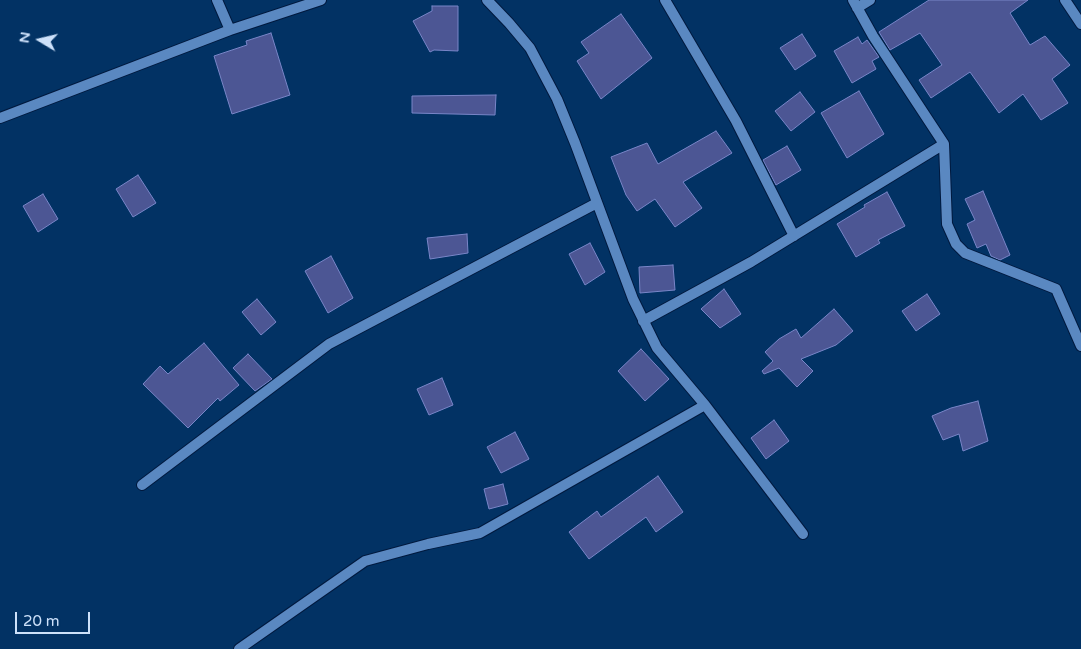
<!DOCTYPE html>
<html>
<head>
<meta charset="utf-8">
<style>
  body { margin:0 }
  #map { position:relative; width:1081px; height:649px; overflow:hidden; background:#023264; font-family:"Varela Round",sans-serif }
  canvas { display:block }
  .north { position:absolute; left:15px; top:15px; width:50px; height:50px; -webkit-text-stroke:4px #023264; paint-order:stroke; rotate:279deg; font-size:14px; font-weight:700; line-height:20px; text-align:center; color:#cde1fa }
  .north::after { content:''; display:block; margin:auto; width:18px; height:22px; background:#cde1fa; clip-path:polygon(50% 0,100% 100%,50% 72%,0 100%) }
  .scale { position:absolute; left:15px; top:612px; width:75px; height:22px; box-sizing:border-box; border:2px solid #cde1fa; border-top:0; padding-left:6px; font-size:15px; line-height:18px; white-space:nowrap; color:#cde1fa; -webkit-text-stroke:4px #023264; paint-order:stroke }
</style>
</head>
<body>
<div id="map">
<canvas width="1081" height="649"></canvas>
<div class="north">N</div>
<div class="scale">20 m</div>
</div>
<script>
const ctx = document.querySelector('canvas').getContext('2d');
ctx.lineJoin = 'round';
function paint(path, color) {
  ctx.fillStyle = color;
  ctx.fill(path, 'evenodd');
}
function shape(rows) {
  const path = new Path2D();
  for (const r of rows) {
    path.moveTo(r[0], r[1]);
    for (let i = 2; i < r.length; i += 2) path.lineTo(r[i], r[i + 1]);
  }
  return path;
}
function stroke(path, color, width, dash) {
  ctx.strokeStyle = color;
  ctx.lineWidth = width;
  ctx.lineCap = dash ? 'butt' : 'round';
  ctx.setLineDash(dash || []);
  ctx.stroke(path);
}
const building = shape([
  [929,0,1028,0,1010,13,1030,45,1045,36,1070,65,1052,79,1068,103,1041,120,1023,94,999,113,970,72,931,98,919,80,942,65,920,33,890,50,879,32,929,0],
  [432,6,458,6,458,51,434,50,430,52,413,21,432,11,432,6],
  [621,14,652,58,601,99,577,61,589,53,581,42,621,14],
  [271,33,290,95,232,114,214,56,247,45,246,41,271,33],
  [802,34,816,56,795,70,780,48,802,34],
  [858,37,862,44,867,40,879,57,872,61,876,69,852,83,834,51,858,37],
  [859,91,884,134,847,158,821,113,859,91],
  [800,92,815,112,791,131,775,111,800,92],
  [496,95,495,115,412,113,412,96,496,95],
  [716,131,732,153,683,182,702,208,675,227,655,199,637,211,626,195,611,157,647,143,658,164,716,131],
  [787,146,801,170,776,185,763,160,787,146],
  [138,175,156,203,133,217,116,189,138,175],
  [983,191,1010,255,1000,260,991,256,986,244,977,248,967,224,975,220,965,199,983,191],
  [887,192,905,226,878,240,880,243,856,257,837,224,865,207,864,205,887,192],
  [43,194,58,219,38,232,23,206,43,194],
  [467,234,468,253,430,259,427,238,467,234],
  [590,243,605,272,585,285,569,254,590,243],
  [331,256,353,298,328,313,305,271,331,256],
  [673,265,675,290,640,293,639,267,673,265],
  [724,289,741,314,720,328,701,309,724,289],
  [927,294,940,314,916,331,902,311,927,294],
  [257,299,276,322,261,335,242,312,257,299],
  [834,309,853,331,836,345,801,359,813,371,797,387,779,368,764,374,762,371,773,361,765,352,779,339,796,329,801,338,834,309],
  [204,343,239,385,220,401,218,398,188,428,143,384,160,366,168,374,204,343],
  [641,349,669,379,645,401,618,371,641,349],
  [248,354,272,379,255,391,233,368,248,354],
  [442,378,453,405,429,415,417,389,442,378],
  [978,401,988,441,963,451,959,434,943,440,932,416,951,408,978,401],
  [774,420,789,441,766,459,751,438,774,420],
  [515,432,529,459,501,473,487,447,515,432],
  [658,476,683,512,656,532,646,517,589,559,569,532,597,511,601,517,658,476],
  [503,484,508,504,489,509,484,489,503,484]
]);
const minor = shape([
  [217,0,230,30],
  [487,0,509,23,530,48,557,99,575,143,633,299,657,348,705,405,803,534],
  [665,0,736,121,794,236],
  [853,0,873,36,944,144,947,224,956,244,965,253,1056,289,1081,346],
  [1065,0,1081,24],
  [857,8,870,0],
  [0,118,230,30,321,0],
  [643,321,751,262,944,144],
  [142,485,329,344,597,203],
  [239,649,365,561,428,544,480,533,705,405]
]);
paint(building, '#4c5694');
stroke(building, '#7986c8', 1);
stroke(minor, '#00193e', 12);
stroke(minor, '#5a88c1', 10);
</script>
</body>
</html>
